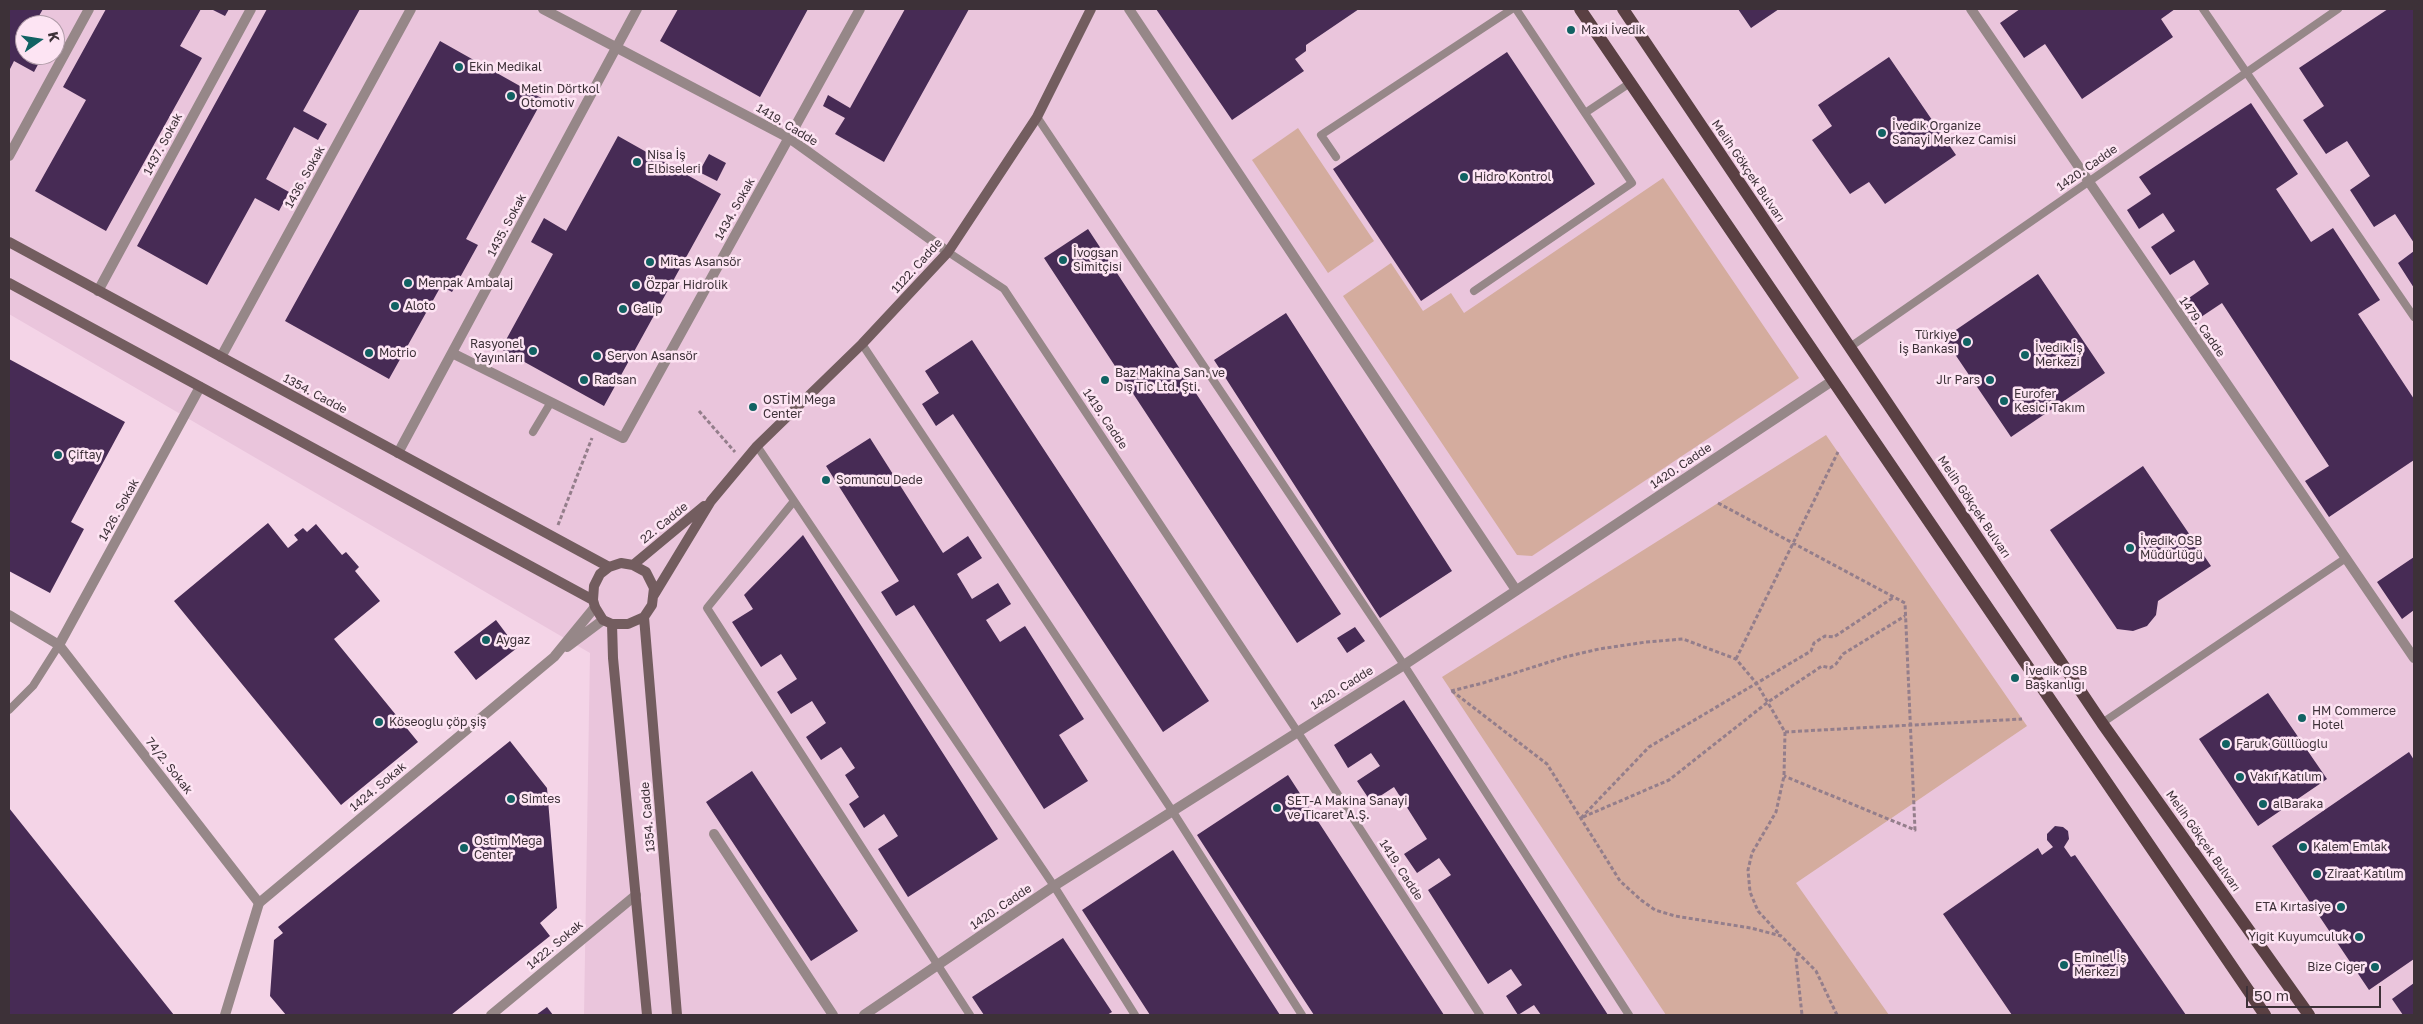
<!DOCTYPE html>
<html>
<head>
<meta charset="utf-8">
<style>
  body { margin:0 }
  #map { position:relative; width:2423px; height:1024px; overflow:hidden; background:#f4d4e7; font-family:"Golos Text",sans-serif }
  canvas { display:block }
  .frame { position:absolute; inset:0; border:10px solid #3d3138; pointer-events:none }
  .north { position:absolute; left:15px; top:15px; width:50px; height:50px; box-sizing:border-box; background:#fde4f3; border:1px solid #b09ca8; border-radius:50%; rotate:77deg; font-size:14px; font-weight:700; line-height:20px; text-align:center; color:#3d3138 }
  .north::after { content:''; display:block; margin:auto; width:18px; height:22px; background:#116263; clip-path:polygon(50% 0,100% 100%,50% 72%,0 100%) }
  .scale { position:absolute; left:2246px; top:986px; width:135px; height:22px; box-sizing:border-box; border:2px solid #3d3138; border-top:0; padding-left:6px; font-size:15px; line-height:18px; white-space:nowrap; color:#3d3138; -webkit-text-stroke:4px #fde4f3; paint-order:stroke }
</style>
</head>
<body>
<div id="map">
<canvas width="2423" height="1024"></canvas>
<div class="frame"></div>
<div class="north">K</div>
<div class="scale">50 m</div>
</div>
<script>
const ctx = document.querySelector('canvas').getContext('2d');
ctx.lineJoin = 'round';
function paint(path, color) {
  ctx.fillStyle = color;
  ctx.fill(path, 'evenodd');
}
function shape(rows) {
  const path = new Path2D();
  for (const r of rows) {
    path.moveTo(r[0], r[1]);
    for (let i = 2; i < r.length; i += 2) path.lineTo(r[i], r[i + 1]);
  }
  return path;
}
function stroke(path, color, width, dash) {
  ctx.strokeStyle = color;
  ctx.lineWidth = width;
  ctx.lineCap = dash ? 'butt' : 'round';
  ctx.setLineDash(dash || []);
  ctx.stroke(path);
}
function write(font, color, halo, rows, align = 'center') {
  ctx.font = font + ' "Golos Text",sans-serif';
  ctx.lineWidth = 5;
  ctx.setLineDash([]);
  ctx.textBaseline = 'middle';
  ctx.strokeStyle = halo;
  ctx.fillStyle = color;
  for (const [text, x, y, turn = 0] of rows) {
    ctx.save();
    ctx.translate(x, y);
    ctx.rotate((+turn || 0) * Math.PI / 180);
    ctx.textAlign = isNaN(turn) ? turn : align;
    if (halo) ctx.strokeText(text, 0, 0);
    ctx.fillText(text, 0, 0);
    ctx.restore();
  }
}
const built = shape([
  [9,9,2414,9,2414,1015,584,1015,590,653,9,314],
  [25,25,55,25,55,55,25,55]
]);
const green = shape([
  [1298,128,1374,241,1328,273,1252,160],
  [1663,178,1799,378,1532,556,1517,555,1343,296,1391,263,1423,311,1451,293,1464,313],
  [1826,435,2027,726,1796,883,1889,1015,1666,1015,1442,677]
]);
const building = shape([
  [9,9,43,9,36,21,42,25,25,25,25,55,43,55,34,72,14,61,9,71],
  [106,9,201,9,180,46,202,58,106,231,35,191,86,100,63,87],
  [211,9,229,9,225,16],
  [267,9,360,9,303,111,327,124,318,140,294,127,266,179,289,192,279,211,255,198,207,285,137,246],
  [678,9,808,9,760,97,660,41],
  [905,9,969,9,884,162,835,134,845,118,823,106,828,95,850,108],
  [1156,9,1359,9,1306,45,1306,51,1295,59,1304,71,1232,120],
  [1738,9,1779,9,1751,28],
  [2020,9,2175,9,2161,19,2173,37,2082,99,2045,44,2024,58,2000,23],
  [2388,9,2414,9,2414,243,2395,214,2374,227,2350,190,2370,176,2347,141,2326,154,2303,120,2324,106,2299,68],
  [440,41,543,99,466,239,478,245,452,292,441,286,389,379,285,321],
  [1507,52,1595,184,1421,301,1333,169],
  [1889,57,1956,155,1885,204,1869,182,1850,194,1812,140,1832,126,1818,105],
  [2251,103,2298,174,2276,189,2311,242,2333,228,2380,300,2358,314,2414,399,2414,460,2329,517,2305,481,2329,466,2222,303,2198,319,2186,300,2209,284,2194,260,2170,275,2151,247,2175,231,2163,213,2139,229,2127,210,2151,194,2139,177],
  [618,136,721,194,604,406,501,349,553,254,531,242,544,218,566,231],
  [709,154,726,163,717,181,699,172],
  [1088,229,1341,614,1297,643,1044,258],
  [2414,251,2414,288,2398,263],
  [2038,274,2105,373,2011,437,1944,338],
  [1286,313,1452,571,1380,618,1214,360],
  [972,340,1209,701,1163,732,953,414,936,426,922,404,939,393,925,371],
  [9,359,125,422,71,522,84,529,50,593,9,571],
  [870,438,943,553,968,536,982,558,957,574,972,599,998,583,1011,604,986,620,1000,642,1025,626,1084,719,1059,735,1088,781,1044,809,914,605,896,616,881,592,899,581,826,466],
  [2143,466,2211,566,2158,601,2156,615,2147,626,2133,631,2117,629,2050,530],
  [268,523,288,548,298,540,294,535,303,528,307,532,316,524,342,555,346,552,359,567,355,571,380,601,334,639,418,742,341,805,174,601],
  [803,535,998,839,908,897,878,849,898,836,884,814,864,828,849,804,859,797,845,775,855,768,841,747,821,760,806,737,826,723,812,701,791,714,777,692,797,679,781,654,761,667,732,622,753,609,744,595],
  [2414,557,2414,610,2402,619,2377,582],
  [496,620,517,648,476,680,454,652],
  [1355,627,1365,641,1347,653,1337,638],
  [2268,693,2327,779,2258,826,2199,739],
  [1404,700,1608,1015,1541,1015,1534,1005,1518,1015,1506,996,1522,985,1511,969,1488,984,1428,890,1451,875,1439,858,1417,873,1404,854,1427,839,1394,787,1371,802,1357,781,1380,766,1371,753,1348,768,1334,745],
  [510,741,547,788,557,908,540,923,550,936,451,1015,286,1015,270,996,274,940,283,933,278,927],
  [2409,752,2414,760,2414,959,2369,990,2272,846],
  [752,771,858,931,811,961,706,802],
  [1288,775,1312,812,1444,1015,1314,1015,1291,980,1197,835],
  [9,808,174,1015,9,1015],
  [2055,826,2063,827,2068,831,2069,839,2064,847,2071,857,2075,855,2186,1015,2012,1015,1943,914,2038,848,2042,855,2053,847,2047,840,2047,834],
  [1173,850,1280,1015,1150,1015,1082,910],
  [1063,938,1112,1012,1107,1015,984,1015,972,997],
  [2414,983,2414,1015,2403,1015,2392,999],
  [547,1007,553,1015,536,1015]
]);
const path = shape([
  [699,411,735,452],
  [1718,503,1905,603,1915,830,1784,776],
  [558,525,592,438],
  [1736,659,1838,452],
  [1451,691,1483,683,1565,657,1599,649,1646,642,1683,639,1736,659,1757,684,1785,732,1784,776,1776,812,1752,853,1748,870,1750,892,1758,911,1781,936],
  [1452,691,1547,764,1620,881,1641,900,1655,910,1675,916,1751,928,1781,936,1816,971,1837,1015],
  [1785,732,2022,719],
  [1583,817,1669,780,1768,702,1822,666,1830,668,1836,664,1843,654,1905,616],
  [1581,818,1649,747,1811,651,1814,643,1825,636,1834,637,1894,597],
  [1798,952,1796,959,1802,1015]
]);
const service = shape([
  [1516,9,1585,113],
  [2203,9,2414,317],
  [1037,117,1404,665,1629,1015],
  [1336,157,1321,135,1512,9],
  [948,252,1004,289,1297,731,1480,1015],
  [1474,291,1632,183,1585,113,1630,83],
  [862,344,1173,812,1302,1015],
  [1850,347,2338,9],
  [533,432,551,402],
  [757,446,1054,886,1135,1015],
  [794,501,707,608,970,1015],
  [9,710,33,686,59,645],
  [2102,723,2346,558]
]);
const minor = shape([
  [543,9,789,138,948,252],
  [1129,9,1516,590],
  [1971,9,2414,658],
  [9,156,89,9],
  [98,291,251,9],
  [452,353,623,438,860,9],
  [221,357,411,9],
  [398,453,637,9],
  [9,615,59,645,259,903],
  [59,645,200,387],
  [714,834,833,1015],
  [864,1015,1054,886,1404,665,1832,381]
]);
const tertiary = shape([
  [567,647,603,620],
  [225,1015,259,903,554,657,595,607],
  [491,1015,636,895]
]);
const secondary = shape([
  [9,242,609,567],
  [9,283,593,600],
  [633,565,704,506],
  [654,595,711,501,757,446,862,344,948,252,1037,117,1091,9],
  [644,617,628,624,612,624,603,620,595,607,593,600,594,586,600,574,609,567,621,563,633,565,646,572,654,588,652,605,644,617,677,1015],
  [612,624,613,658,647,1015]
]);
const primary = shape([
  [1580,9,2265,1015],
  [1623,9,2102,723,2309,1015]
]);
const markers = [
  [1571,30,5,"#116263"],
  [459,67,5,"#116263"],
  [511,96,5,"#116263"],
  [1882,133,5,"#116263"],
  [637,162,5,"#116263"],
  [1464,177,5,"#116263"],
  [1063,260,5,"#116263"],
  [650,262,5,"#116263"],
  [408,283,5,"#116263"],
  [636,285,5,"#116263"],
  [395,306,5,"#116263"],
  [623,309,5,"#116263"],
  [1967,342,5,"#116263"],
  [533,351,5,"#116263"],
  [369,353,5,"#116263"],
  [2025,355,5,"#116263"],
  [597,356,5,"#116263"],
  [584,380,5,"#116263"],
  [1105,380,5,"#116263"],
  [1990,380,5,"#116263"],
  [2004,401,5,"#116263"],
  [753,407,5,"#116263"],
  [58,455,5,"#116263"],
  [826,480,5,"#116263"],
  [2130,548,5,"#116263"],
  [486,640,5,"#116263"],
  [2015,678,5,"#116263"],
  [2302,718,5,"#116263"],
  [379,722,5,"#116263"],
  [2226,744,5,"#116263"],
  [2240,777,5,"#116263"],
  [511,799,5,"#116263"],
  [2263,804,5,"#116263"],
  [1277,808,5,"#116263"],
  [2303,847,5,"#116263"],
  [464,848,5,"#116263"],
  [2317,874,5,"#116263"],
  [2341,907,5,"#116263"],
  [2359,937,5,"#116263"],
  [2064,965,5,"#116263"],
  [2375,967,5,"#116263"]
];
const poiNames = [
  ["Maxi İvedik",1581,30],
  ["Ekin Medikal",469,67],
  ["Metin Dörtkol",521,89],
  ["Otomotiv",521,103],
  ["İvedik Organize",1892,126],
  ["Sanayi Merkez Camisi",1892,140],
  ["Nisa İş",647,155],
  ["Elbiseleri",647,169],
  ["Hidro Kontrol",1474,177],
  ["İvogsan",1073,253],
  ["Simitçisi",1073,267],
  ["Mitas Asansör",660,262],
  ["Menpak Ambalaj",418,283],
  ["Özpar Hidrolik",646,285],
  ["Aloto",405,306],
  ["Galip",633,309],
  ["Türkiye",1957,335,"right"],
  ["İş Bankası",1957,349,"right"],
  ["Rasyonel",523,344,"right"],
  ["Yayınları",523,358,"right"],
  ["İvedik İş",2035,348],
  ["Merkezi",2035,362],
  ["Motrio",379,353],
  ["Servon Asansör",607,356],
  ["Baz Makina San. ve",1115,373],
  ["Dış Tic Ltd. Şti.",1115,387],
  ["Radsan",594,380],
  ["Jlr Pars",1980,380,"right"],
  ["Eurofer",2014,394],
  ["Kesici Takım",2014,408],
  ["OSTİM Mega",763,400],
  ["Center",763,414],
  ["Çiftay",68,455],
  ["Somuncu Dede",836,480],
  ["İvedik OSB",2140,541],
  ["Müdürlüğü",2140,555],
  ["Aygaz",496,640],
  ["İvedik OSB",2025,671],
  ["Başkanlığı",2025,685],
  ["HM Commerce",2312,711],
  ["Hotel",2312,725],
  ["Köseoğlu çöp şiş",389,722],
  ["Faruk Güllüoğlu",2236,744],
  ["Vakıf Katılım",2250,777],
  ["Simtes",521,799],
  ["SET-A Makina Sanayi",1287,801],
  ["ve Ticaret A.Ş.",1287,815],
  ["alBaraka",2273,804],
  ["Ostim Mega",474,841],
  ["Center",474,855],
  ["Kalem Emlak",2313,847],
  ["Ziraat Katılım",2327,874],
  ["ETA Kırtasiye",2331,907,"right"],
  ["Yiğit Kuyumculuk",2349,937,"right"],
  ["Eminel İş",2074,958],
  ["Merkezi",2074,972],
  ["Bize Ciğer",2365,967,"right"]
];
const streetNames = [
  ["1419. Cadde",787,125,31],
  ["1437. Sokak",163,144,-62],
  ["1420. Cadde",2087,168,-35],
  ["Melih Gökçek Bulvarı",1748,171,56],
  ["1436. Sokak",305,177,-61],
  ["1434. Sokak",735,209,-61],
  ["1435. Sokak",507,225,-62],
  ["1122. Cadde",917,266,-48],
  ["1479. Cadde",2202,327,55],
  ["1354. Cadde",315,394,28],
  ["1419. Cadde",1105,419,56],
  ["1420. Cadde",1681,466,-34],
  ["Melih Gökçek Bulvarı",1974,507,56],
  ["1426. Sokak",119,510,-61],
  ["22. Cadde",664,523,-39],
  ["1420. Cadde",1342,688,-32],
  ["74/2. Sokak",169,766,52],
  ["1424. Sokak",378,787,-40],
  ["1354. Cadde",648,817,-95],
  ["Melih Gökçek Bulvarı",2203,841,55],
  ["1419. Cadde",1401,870,57],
  ["1420. Cadde",1001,907,-34],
  ["1422. Sokak",555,945,-40]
];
paint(built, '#eac5dc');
paint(green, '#d4ac9e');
paint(building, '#472b55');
stroke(path, '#947e8b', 3, [4, 2.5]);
stroke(service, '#968788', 8);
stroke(minor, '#968788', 10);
stroke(tertiary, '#968788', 10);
stroke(secondary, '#735d5f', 10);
stroke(primary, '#5a4043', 12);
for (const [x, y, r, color] of markers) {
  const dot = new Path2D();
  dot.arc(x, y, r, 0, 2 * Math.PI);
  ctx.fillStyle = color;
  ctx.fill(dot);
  stroke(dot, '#fde4f3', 2);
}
write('12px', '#3d3138', '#fde4f3', poiNames, 'left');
write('12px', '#3d3138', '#fde4f3', streetNames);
</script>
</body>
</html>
